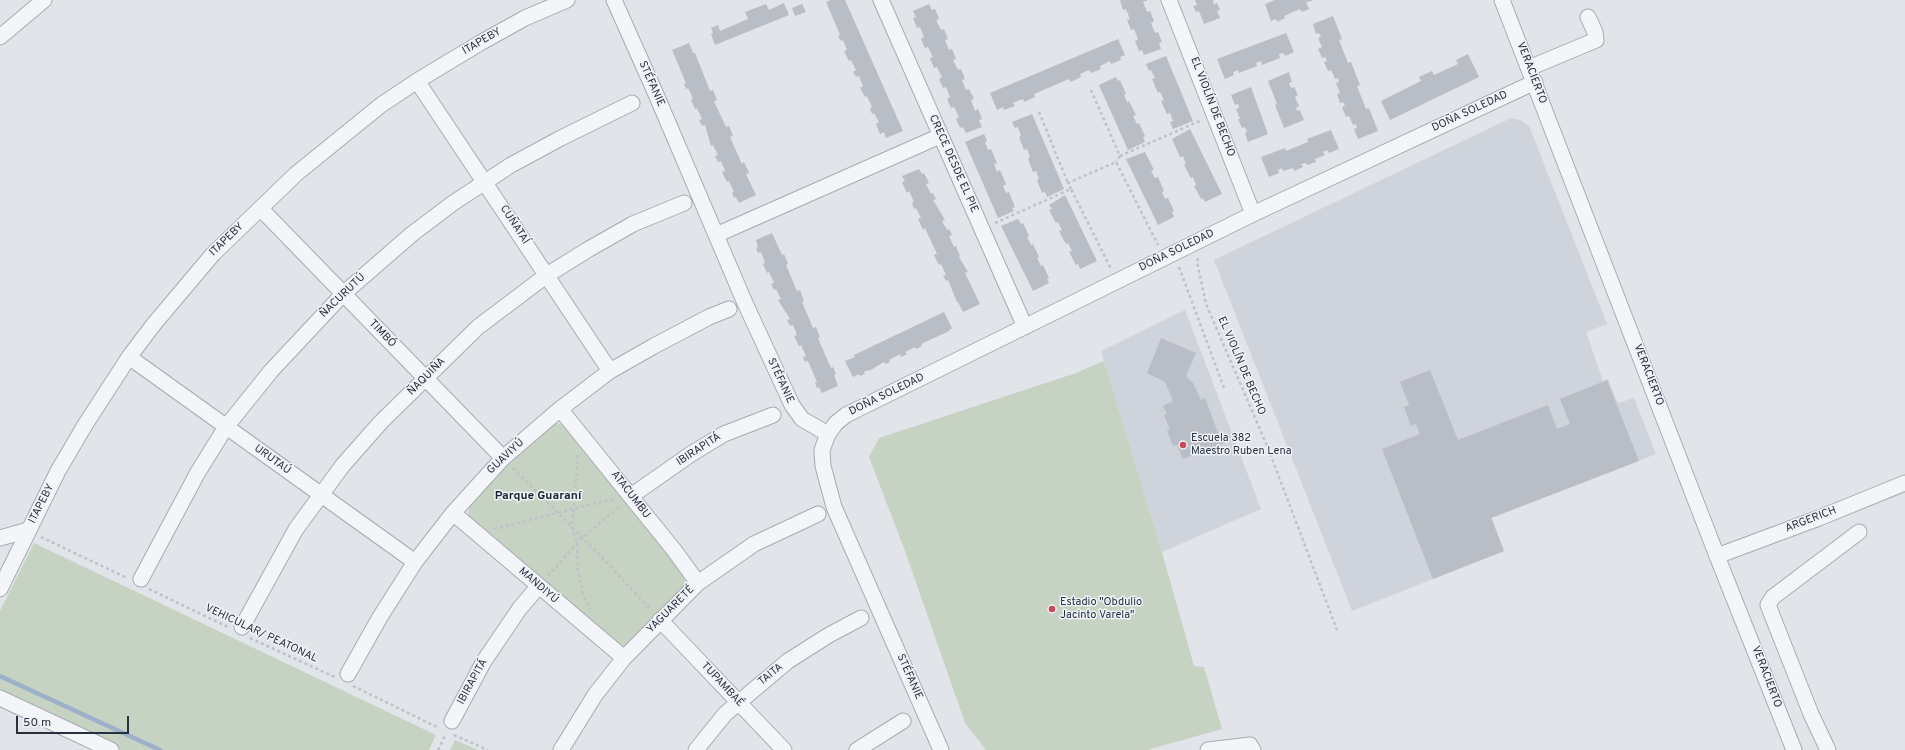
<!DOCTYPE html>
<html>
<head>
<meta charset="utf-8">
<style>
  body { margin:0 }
  #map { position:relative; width:1905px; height:750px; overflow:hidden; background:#e1e4e9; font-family:Overpass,sans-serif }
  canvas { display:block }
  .scale { position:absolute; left:16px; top:716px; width:113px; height:18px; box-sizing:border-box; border:2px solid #293141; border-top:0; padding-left:5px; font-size:12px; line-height:14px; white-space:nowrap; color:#293141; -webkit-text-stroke:3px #f0f3f7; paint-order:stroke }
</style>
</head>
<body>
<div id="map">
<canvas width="1905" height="750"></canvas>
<div class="scale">50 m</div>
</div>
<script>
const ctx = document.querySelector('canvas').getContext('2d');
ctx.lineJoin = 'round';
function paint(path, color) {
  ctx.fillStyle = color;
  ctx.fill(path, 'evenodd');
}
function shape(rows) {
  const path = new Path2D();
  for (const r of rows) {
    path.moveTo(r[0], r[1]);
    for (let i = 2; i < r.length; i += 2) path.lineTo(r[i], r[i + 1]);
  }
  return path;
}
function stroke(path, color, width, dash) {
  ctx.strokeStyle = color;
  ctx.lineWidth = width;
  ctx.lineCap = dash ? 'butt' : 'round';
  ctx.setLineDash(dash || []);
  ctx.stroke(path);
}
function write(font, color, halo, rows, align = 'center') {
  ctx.font = font + ' Overpass,sans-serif';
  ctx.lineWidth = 3;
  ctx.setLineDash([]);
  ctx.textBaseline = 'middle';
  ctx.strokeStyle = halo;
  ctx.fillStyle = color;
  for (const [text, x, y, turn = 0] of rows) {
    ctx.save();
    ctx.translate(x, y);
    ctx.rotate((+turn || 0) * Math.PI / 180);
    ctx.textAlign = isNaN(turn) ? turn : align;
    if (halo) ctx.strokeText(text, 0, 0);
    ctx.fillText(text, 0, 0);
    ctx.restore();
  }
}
const built = shape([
  [1511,118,1520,120,1529,126,1607,324,1586,332,1603,381,1608,379,1618,403,1634,398,1656,454,1492,518,1504,551,1352,611,1214,260],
  [1185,310,1261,509,1162,552,1101,351]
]);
const green = shape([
  [1104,361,1162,552,1194,666,1204,667,1222,729,1147,750,986,750,965,723,905,551,869,457,879,438,1076,373],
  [556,423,567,425,684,576,686,587,627,645,618,646,469,520,468,513,471,501,549,426],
  [34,543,436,735,429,750,121,750,0,692,0,611],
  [455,740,478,750,450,750]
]);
const stream = shape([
  [0,676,160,750]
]);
const building = shape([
  [831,0,845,0,903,131,886,138,884,132,880,134,876,124,879,122,874,113,872,114,870,108,872,107,867,96,865,97,860,88,863,86,859,76,856,77,853,72,856,70,851,60,849,61,844,51,847,50,843,40,841,41,838,36,840,35,826,2],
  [1120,0,1148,0,1143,2,1147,12,1150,11,1154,21,1151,23,1155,33,1158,32,1162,42,1159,43,1161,49,1144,55,1142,50,1139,51,1135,41,1138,39,1134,29,1131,30,1127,20,1130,19,1126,9,1123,10],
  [1195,0,1213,0,1214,5,1217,3,1220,10,1217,11,1220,18,1204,24,1199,11,1196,12,1193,6,1197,5],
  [1275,0,1312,0,1312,1,1306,2,1309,9,1302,12,1300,9,1284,16,1285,18,1277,22,1276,19,1271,21,1265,4],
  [784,3,789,15,715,45,711,34,713,33,711,28,718,25,720,31,748,19,745,12,766,4,769,10],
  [802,4,806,12,795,16,792,8],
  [929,4,932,10,935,9,939,19,936,20,941,30,944,29,948,39,945,40,949,50,952,49,956,59,953,60,958,70,961,69,965,79,962,80,966,90,969,89,974,99,971,100,975,111,978,109,982,119,979,120,982,127,966,133,963,127,960,128,956,119,959,117,954,107,951,108,947,99,950,97,946,87,943,88,939,79,942,77,937,67,934,68,930,58,933,57,928,47,925,48,921,39,924,37,920,27,917,28,913,18,916,17,913,11],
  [1333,16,1342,39,1339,40,1348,63,1351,62,1360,85,1357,86,1366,109,1369,108,1378,131,1358,139,1354,129,1357,128,1356,124,1353,125,1349,116,1346,117,1342,107,1345,106,1343,102,1340,103,1337,94,1340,93,1336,83,1339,82,1338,78,1335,79,1331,70,1328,71,1324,62,1327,61,1325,57,1322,58,1318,49,1322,47,1318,38,1321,37,1319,33,1316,34,1313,24],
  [1286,33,1294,52,1285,56,1283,53,1279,54,1280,58,1262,65,1261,61,1256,63,1257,66,1239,73,1238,70,1233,72,1234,75,1225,79,1217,59],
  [1118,39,1125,55,1120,57,1121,60,1111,64,1110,61,1100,66,1101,69,1091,73,1089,70,1080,74,1081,77,1071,82,1069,79,1034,94,1035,97,1024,102,1023,99,1013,103,1015,106,1004,110,1003,107,997,110,990,93],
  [689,43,693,53,695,53,710,91,713,90,717,100,714,101,726,127,729,126,733,136,730,137,742,164,744,162,749,173,746,174,756,195,739,203,736,197,734,198,732,193,734,192,729,181,727,182,722,172,725,171,721,161,718,162,715,156,718,155,713,145,711,146,705,125,702,126,699,120,702,119,697,108,695,109,691,100,693,98,688,88,686,89,684,84,686,83,672,50],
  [1468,54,1479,77,1390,120,1381,101,1421,81,1419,77,1432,71,1434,75,1458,64,1456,60],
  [1166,56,1193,121,1173,129,1170,122,1173,121,1170,113,1167,114,1161,101,1164,100,1160,92,1158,93,1152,79,1155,78,1151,70,1149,71,1146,64],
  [1289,72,1292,82,1289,83,1291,88,1294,87,1298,95,1295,97,1299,106,1296,108,1297,111,1300,110,1304,120,1284,128,1275,105,1277,104,1268,81],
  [1116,77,1118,81,1120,80,1126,94,1124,95,1127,102,1129,101,1136,115,1133,116,1137,124,1139,123,1145,136,1143,137,1145,142,1128,150,1099,85],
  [1251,87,1268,134,1248,142,1245,133,1247,132,1245,127,1242,128,1238,119,1240,119,1236,109,1239,108,1238,104,1235,105,1231,95],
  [1032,114,1064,189,1047,197,1045,192,1042,193,1037,180,1039,179,1036,171,1033,172,1028,159,1030,157,1027,149,1024,150,1019,137,1021,136,1018,127,1015,128,1012,122],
  [1190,129,1222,194,1205,202,1203,198,1201,199,1194,186,1196,185,1193,177,1191,178,1184,165,1186,164,1183,156,1180,157,1172,139],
  [1331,130,1339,149,1329,153,1327,150,1323,152,1325,155,1315,159,1316,162,1307,165,1306,163,1301,164,1303,167,1294,171,1293,168,1283,171,1282,168,1278,170,1279,173,1269,177,1261,157,1285,148,1286,151,1308,142,1307,139],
  [984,134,987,141,985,142,988,150,991,149,997,163,994,164,997,172,1000,170,1006,184,1003,186,1006,193,1009,192,1015,207,1012,208,1014,211,998,218,965,142],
  [1145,152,1154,170,1151,171,1155,178,1158,177,1164,191,1162,192,1165,199,1168,198,1174,211,1172,212,1174,217,1158,225,1126,159],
  [919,169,922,174,924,173,929,183,926,184,931,194,933,193,936,199,933,200,945,220,942,221,947,230,949,229,952,235,949,236,954,247,956,246,960,256,959,257,968,272,965,273,980,304,963,312,958,302,957,302,948,280,946,281,943,276,946,275,941,264,939,265,934,255,937,254,925,228,923,230,918,219,921,218,916,208,914,209,912,203,914,202,909,191,907,193,902,182,905,181,902,176],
  [1065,195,1097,261,1080,269,1078,264,1076,265,1069,252,1072,251,1068,243,1066,244,1059,231,1062,230,1058,222,1056,223,1049,210,1052,209,1049,205],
  [1018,219,1021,224,1023,223,1029,236,1027,237,1031,245,1033,244,1039,257,1037,258,1041,266,1043,265,1049,278,1047,279,1049,283,1033,291,1001,226],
  [772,233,782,255,784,254,788,264,786,265,797,291,800,290,804,301,802,302,813,328,816,327,820,337,818,338,831,368,833,367,836,374,834,375,838,386,822,393,819,387,817,388,815,383,817,382,808,361,805,362,803,357,806,356,801,345,799,346,794,336,797,335,793,325,790,326,787,320,790,319,778,300,781,299,776,289,774,290,771,284,774,283,769,272,767,273,763,264,765,263,761,252,758,253,756,248,758,247,756,240],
  [944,312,952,328,947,332,921,344,922,346,916,349,915,347,905,352,907,354,901,357,900,354,889,360,890,362,886,364,884,362,869,371,868,370,864,372,865,374,860,376,859,374,853,377,845,361,855,357,854,355],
  [1161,338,1196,353,1186,376,1193,383,1201,400,1205,398,1220,438,1225,436,1227,442,1183,459,1177,445,1173,446,1167,430,1170,429,1164,415,1167,414,1163,406,1173,401,1165,382,1147,373],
  [1430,370,1458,440,1548,405,1557,429,1570,424,1560,399,1607,380,1639,461,1491,518,1504,551,1433,579,1382,449,1420,434,1416,424,1411,426,1404,407,1409,405,1400,382]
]);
const path = shape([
  [1091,90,1120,156,1116,162],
  [1039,112,1068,183],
  [1120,156,1202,120],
  [1071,189,1068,183,1116,162,1158,245],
  [995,223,1071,189,1111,269],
  [1198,258,1197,262,1206,304,1268,448,1337,630],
  [1179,267,1224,388],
  [578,455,572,528,577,544,578,573,584,597,590,609],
  [513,468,594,549,651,610],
  [494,529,613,499],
  [41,537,127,578],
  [548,576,582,538,620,506],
  [149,589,228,627],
  [250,638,335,677],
  [353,686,439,728],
  [454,735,488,750],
  [438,750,446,734]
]);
const minor = shape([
  [614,0,655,92,745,303,792,405,802,419,828,434],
  [881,0,1025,327],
  [1169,0,1253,214],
  [1502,0,1717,556,1794,750],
  [0,37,44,0],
  [1529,68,1596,40,1595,32,1588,17],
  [417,81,610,371],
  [261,209,503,458],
  [716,235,940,136],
  [129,357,415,562],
  [560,409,674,550,698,583],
  [631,496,691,454,724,434,773,415],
  [453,513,624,658],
  [0,538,28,530],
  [1717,556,1819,518,1905,483],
  [141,579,198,472,226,427,271,371,343,294,412,234,453,203,511,165,561,138,632,103],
  [0,589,58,471,85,425,129,357,154,324,213,254,296,174,381,105,417,81,480,43,525,18,567,0],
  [660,620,784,750],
  [242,627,296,529,343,465,381,422,478,327,547,275,589,249,633,224,684,203],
  [348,674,380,617,415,562,453,513,503,458,560,409,610,371,654,346,709,317,729,309],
  [0,698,111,750],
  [452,721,484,661,520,608,538,587],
  [561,750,595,695,624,658,698,583,754,544,818,514],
  [696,750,725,714,788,661,829,635,861,618],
  [857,750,903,721],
  [941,750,834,507,823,466,822,450,828,434,836,423,846,415,1253,214,1535,82],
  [1208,750,1250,745,1253,750],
  [1828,750,1811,714,1768,605,1773,597,1859,532]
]);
const markers = [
  [1183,445,4,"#cd4758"],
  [1052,609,4,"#cd4758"]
];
const streetNames = [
  ["ITAPEBY",482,42,-30],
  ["VERACIERTO",1531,73,69],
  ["STÉFANIE",651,84,66],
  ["EL VIOLÍN DE BECHO",1212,107,69],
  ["DOÑA SOLEDAD",1470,112,-25],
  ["CRECE DESDE EL PIE",953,164,66],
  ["CUÑATAÍ",514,225,57],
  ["ITAPEBY",227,240,-44],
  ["DOÑA SOLEDAD",1177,251,-26],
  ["ÑACURUTÚ",343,296,-44],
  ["TIMBÓ",382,334,46],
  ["EL VIOLÍN DE BECHO",1241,366,67],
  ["VERACIERTO",1648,375,69],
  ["ÑAQUIÑA",427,377,-45],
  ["STÉFANIE",780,381,65],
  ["DOÑA SOLEDAD",887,395,-26],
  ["IBIRAPITÁ",699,450,-33],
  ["GUAVIYÚ",506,457,-43],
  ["URUTAÚ",272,460,36],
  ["ATACUMBU",630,495,52],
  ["ITAPEBY",42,504,-63],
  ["ARGERICH",1811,520,-21],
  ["MANDIYÚ",538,586,41],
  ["YAGUARETÉ",671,610,-45],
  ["VEHICULAR/ PEATONAL",261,634,25],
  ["TAITA",771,675,-39],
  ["STÉFANIE",909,677,66],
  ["VERACIERTO",1766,677,69],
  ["IBIRAPITÁ",473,682,-61],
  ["TUPAMBAÉ",722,685,47]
];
const poiNames = [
  ["Escuela 382",1191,439],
  ["Maestro Ruben Lena",1191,452],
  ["Estadio \"Obdulio",1060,603],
  ["Jacinto Varela\"",1060,616]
];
const neighbourhoodNames = [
  ["Parque Guaraní",538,497]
];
paint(built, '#cfd3db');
paint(green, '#c6d3c2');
stroke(stream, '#9cb1c9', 4.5);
paint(building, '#b8bdc6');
stroke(minor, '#a6abb3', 17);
stroke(path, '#bec2c8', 2.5, [3, 3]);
stroke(minor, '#f3f5f8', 15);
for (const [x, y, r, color] of markers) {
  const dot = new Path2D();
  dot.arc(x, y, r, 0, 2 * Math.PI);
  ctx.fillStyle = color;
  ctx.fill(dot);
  stroke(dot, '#f0f3f7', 1.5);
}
write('11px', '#293141', '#f0f3f7', streetNames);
write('11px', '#293141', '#f0f3f7', poiNames, 'left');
write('bold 12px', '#1b2232', '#f0f3f7', neighbourhoodNames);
</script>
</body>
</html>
